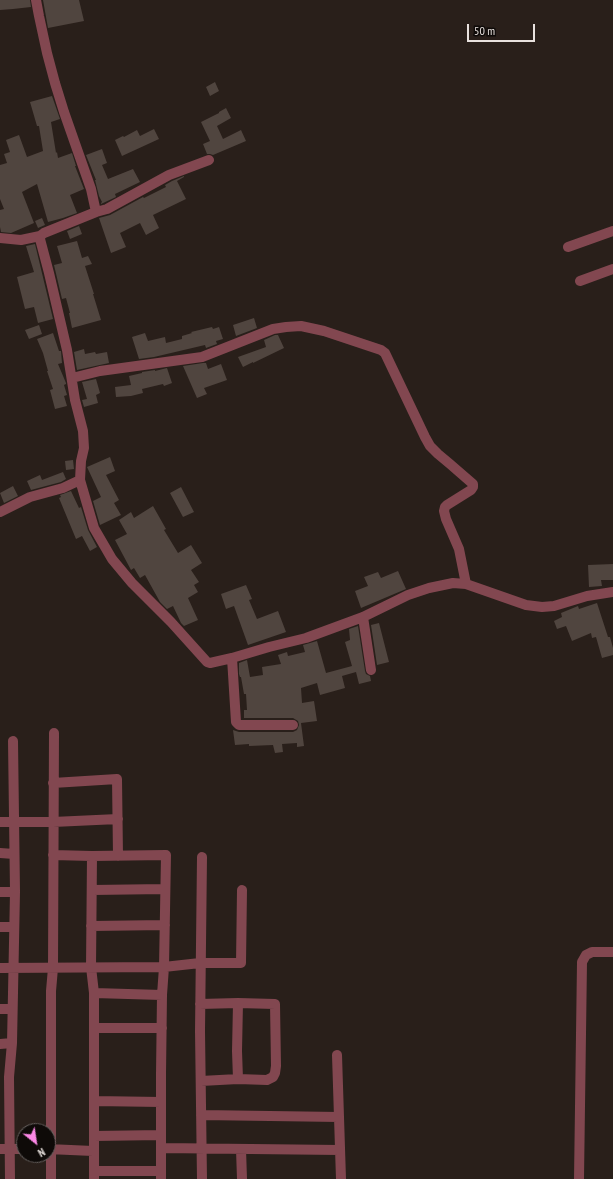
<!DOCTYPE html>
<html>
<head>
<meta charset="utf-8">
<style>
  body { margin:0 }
  #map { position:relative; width:613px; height:1179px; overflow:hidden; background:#291f1a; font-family:"PT Sans Narrow",sans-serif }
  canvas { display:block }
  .north { position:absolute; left:16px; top:1123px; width:40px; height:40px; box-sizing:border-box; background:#0e0a08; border:1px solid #65605e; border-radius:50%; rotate:150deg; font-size:11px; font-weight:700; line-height:16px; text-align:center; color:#e8e1de }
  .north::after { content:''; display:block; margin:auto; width:14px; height:18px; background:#fb87e5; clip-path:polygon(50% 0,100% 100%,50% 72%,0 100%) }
  .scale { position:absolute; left:467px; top:24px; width:68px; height:18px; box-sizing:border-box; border:2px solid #e8e1de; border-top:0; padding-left:5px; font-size:12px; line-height:14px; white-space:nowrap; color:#e8e1de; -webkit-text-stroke:3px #0e0a08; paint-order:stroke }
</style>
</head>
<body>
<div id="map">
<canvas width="613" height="1179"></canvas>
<div class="north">N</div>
<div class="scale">50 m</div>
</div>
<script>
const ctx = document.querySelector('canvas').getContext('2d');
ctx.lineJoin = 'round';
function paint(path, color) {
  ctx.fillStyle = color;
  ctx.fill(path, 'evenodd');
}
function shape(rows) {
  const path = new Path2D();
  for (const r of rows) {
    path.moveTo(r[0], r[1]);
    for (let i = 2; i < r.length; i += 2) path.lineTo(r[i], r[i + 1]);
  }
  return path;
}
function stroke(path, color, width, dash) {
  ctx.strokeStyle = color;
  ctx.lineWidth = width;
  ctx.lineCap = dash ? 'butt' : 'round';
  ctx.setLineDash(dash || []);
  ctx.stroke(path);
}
const building = shape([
  [0,0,30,0,31,7,13,9,0,10],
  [43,0,79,0,84,21,48,28],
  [215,82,219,91,210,96,206,87],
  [52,96,60,119,51,122,56,153,57,152,58,158,72,153,76,166,75,166,84,189,70,195,77,213,63,218,48,222,37,184,22,192,34,223,11,233,1,232,0,227,0,210,4,209,0,199,0,165,7,163,4,154,10,152,6,140,19,135,27,157,43,151,39,126,37,126,30,102],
  [226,108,231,118,217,126,223,139,241,130,246,141,213,155,210,154,207,154,203,144,210,141,201,122,219,113,219,112],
  [154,129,159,139,122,156,115,140,123,136,124,137,137,130,140,136],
  [102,149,107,163,102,165,108,179,133,169,140,182,115,194,116,197,101,204,101,203,102,202,99,196,95,180,96,180,86,155],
  [184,176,184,177,177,181,186,199,153,215,159,228,146,235,140,223,120,233,126,247,111,253,99,218,110,215,143,197,144,198,166,187,165,185,172,181],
  [42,218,45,225,38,228,35,221],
  [79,226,82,234,70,239,67,231],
  [77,241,82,258,88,256,92,264,85,266,94,294,93,294,101,320,72,328,69,313,70,313,66,298,62,299,54,265,62,263,57,246],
  [35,244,53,319,38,323,34,307,25,309,17,277,34,272,26,246],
  [254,318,257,328,236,336,233,325],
  [39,325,42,334,29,339,25,330],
  [212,327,213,329,219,327,223,339,216,341,217,344,206,348,205,345,154,357,139,359,132,337,145,333,148,341,165,337,166,343,182,339,182,336,192,333,191,332],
  [53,333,59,351,61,351,62,363,58,364,66,383,66,384,64,385,67,395,64,396,67,406,55,409,50,390,53,389,47,371,48,371,43,353,37,339],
  [275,335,278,335,284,348,253,363,253,362,243,367,238,357,266,347,264,340],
  [84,349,85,354,95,352,96,354,107,352,109,363,77,370,74,352],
  [203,363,206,363,208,369,221,364,227,380,204,388,207,394,197,398,183,366],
  [167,368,172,383,164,386,163,384,142,389,143,393,131,396,116,397,115,387,131,385,129,376,142,373,142,372,155,370,155,371],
  [96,379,100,393,96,395,98,403,84,407,82,400,87,399,82,382],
  [110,457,115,471,106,475,119,500,114,503,121,515,100,525,93,501,101,497,87,467],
  [73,460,74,469,66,470,65,461],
  [63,472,66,479,61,482,31,490,27,481,40,475,42,480],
  [13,486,18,496,4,503,0,493],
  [181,487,194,512,183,517,170,493],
  [71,491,79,508,81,507,88,530,97,547,90,551,82,536,76,539,59,498,61,497,60,495],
  [153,506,166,529,164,530,178,553,191,545,202,563,191,570,199,582,194,585,198,592,188,598,198,620,184,626,181,623,173,606,167,609,160,602,145,575,140,578,134,568,131,570,115,540,127,534,119,520,131,512,134,518],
  [613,564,613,580,601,580,602,586,589,587,588,565],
  [398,571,406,589,361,608,355,591,368,586,364,577,378,572,381,578],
  [246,585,252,599,249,600,257,619,278,611,286,632,248,645,234,606,226,609,221,594],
  [597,603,608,637,610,637,613,648,613,655,602,658,596,637,592,638,591,633,572,641,566,626,557,629,554,621,562,617,561,613,578,606,579,609],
  [379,623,389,662,377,665,371,625],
  [358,626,365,671,366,674,370,676,371,681,359,684,356,672,342,676,345,688,320,695,317,683,301,688,302,703,314,701,317,721,301,723,304,746,297,747,297,743,282,744,283,752,275,753,273,745,249,746,249,744,235,745,233,730,239,732,293,732,297,730,299,725,298,721,293,718,244,718,244,710,247,710,246,694,244,694,241,677,240,677,239,674,239,663,247,660,250,677,263,675,262,667,281,664,278,655,287,652,288,656,305,652,303,645,317,641,326,673,352,666,345,642,350,640,349,629]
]);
const minor = shape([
  [36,0,39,16,47,53,55,83,64,112,91,189,96,212,44,233,40,236,40,239,49,273,67,350,75,400,83,431,84,448,81,461,80,480,94,528,112,559,132,583,171,622,207,662,210,663,232,658,269,647,306,638,363,617,408,595,429,588,453,583,466,584,526,605,542,607,554,606,587,596,613,592],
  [96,212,107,209,169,175,209,160],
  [0,238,21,240,40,236],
  [568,247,613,231],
  [580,281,613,269],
  [72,378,100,371,202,357,273,329,286,327,301,326,324,331,381,350,385,353,425,437,430,446,438,454,450,464,473,484,473,487,471,490,447,505,445,507,444,511,446,519,459,549,466,584],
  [0,512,30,497,63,488,80,480],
  [363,617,371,670],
  [232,658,236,722,239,725,293,725],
  [53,783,117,779,118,856],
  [0,822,53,822,118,819],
  [0,853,14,854],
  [53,855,92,856,166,855,164,967,162,995,161,1074,161,1179],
  [92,856,91,967,94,993,94,1179],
  [202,857,200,1031,202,1179],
  [92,890,165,889],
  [0,892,15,892],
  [91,926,165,925],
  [0,927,14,927],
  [0,968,164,967,200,963,241,963,242,890],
  [94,993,162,995],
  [238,1003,237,1051,238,1079],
  [200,1004,238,1003,275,1004,276,1066,275,1073,273,1077,267,1080,238,1079,201,1081],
  [0,1009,12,1009],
  [94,1028,162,1028],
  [0,1044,12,1043],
  [337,1055,341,1179],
  [94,1101,161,1102],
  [201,1115,339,1117],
  [94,1136,161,1135],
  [161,1148,340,1150],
  [0,1149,24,1149],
  [48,1149,93,1151],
  [241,1149,242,1179],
  [94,1171,161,1171],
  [10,1179,9,1077,12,1043,15,892,13,741],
  [51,1179,51,991,53,968,54,733],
  [579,1179,582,962,586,955,592,952,613,952]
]);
paint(building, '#50453f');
stroke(minor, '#824750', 10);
</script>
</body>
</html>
